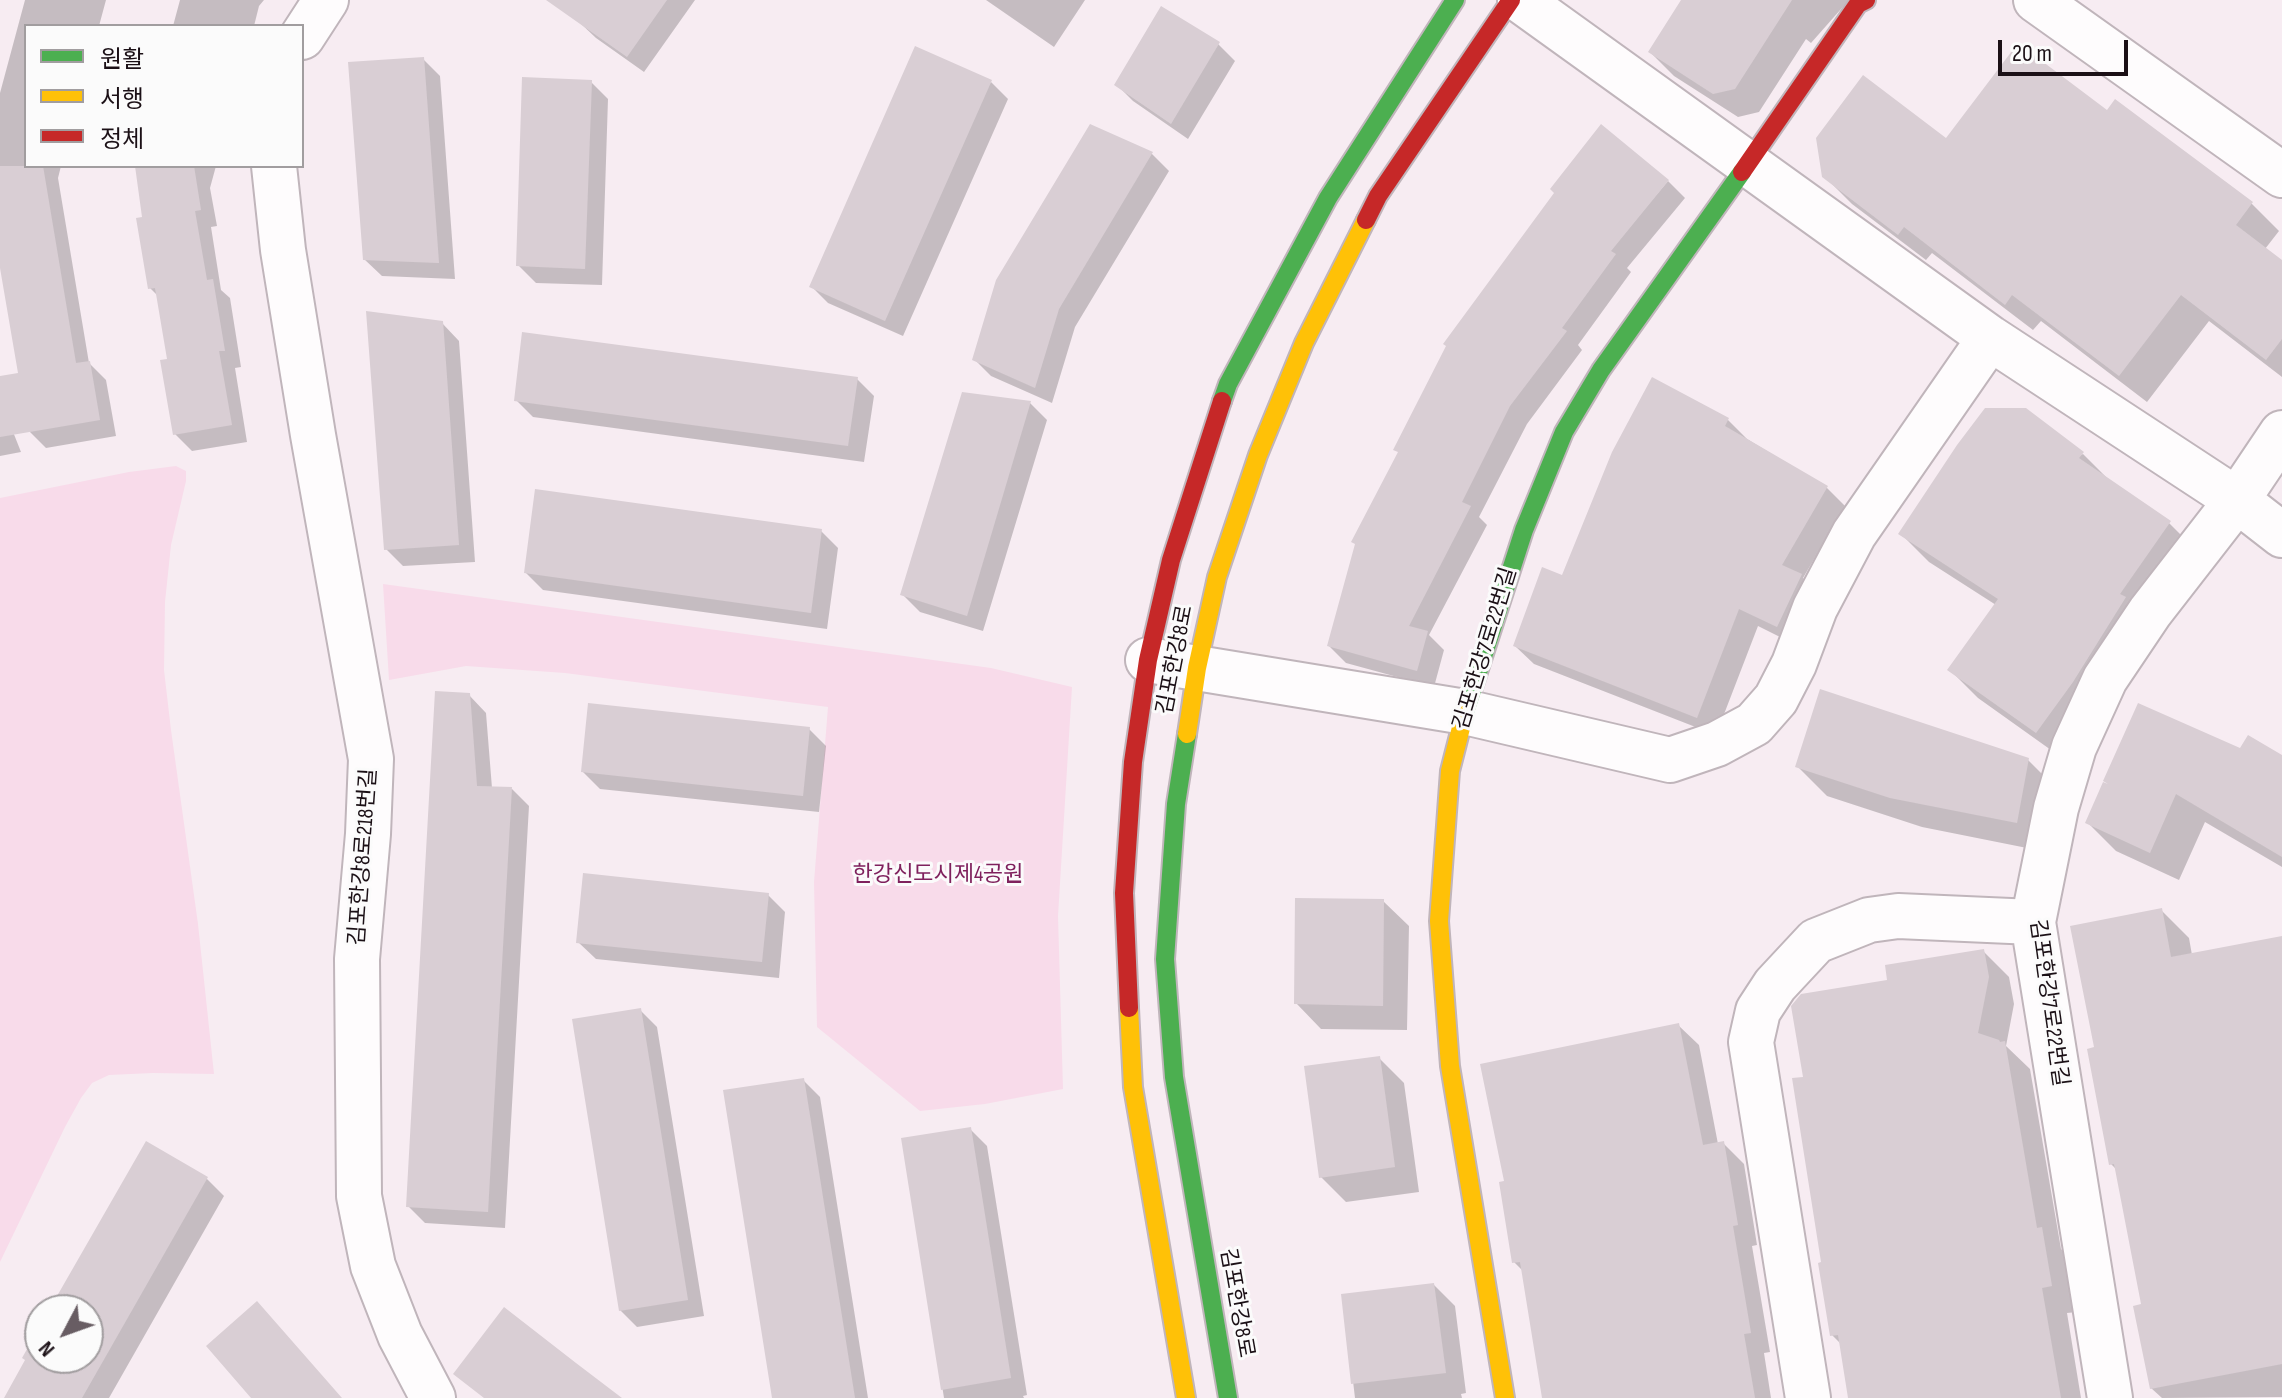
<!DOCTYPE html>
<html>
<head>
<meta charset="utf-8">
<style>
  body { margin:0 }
  #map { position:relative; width:2282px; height:1398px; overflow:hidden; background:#f7ecf2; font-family:"Sofia Sans Condensed","Noto Sans KR",sans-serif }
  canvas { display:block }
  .legend { position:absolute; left:24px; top:24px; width:280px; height:144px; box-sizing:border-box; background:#fbfbfb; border:2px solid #a19d9f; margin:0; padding:10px 14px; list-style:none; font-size:24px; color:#1b1016 }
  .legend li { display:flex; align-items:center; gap:16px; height:40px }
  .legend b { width:40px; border:2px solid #a19d9f }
  .north { position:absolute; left:24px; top:1294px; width:80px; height:80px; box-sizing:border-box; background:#fbfbfb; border:2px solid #a19d9f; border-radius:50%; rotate:229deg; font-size:22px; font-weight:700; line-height:32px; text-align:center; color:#1b1016 }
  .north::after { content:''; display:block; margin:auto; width:28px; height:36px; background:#685d63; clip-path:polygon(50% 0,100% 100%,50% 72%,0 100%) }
  .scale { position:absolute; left:1998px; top:40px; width:130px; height:36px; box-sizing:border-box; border:4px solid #1b1016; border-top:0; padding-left:10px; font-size:24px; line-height:28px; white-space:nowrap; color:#1b1016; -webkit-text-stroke:6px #fbfbfb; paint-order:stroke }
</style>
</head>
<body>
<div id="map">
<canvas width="2282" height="1398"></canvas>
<ul class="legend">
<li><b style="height:10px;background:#4caf50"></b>원활</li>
<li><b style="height:10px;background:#ffc107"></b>서행</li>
<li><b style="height:10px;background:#c62828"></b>정체</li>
</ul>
<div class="north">N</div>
<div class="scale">20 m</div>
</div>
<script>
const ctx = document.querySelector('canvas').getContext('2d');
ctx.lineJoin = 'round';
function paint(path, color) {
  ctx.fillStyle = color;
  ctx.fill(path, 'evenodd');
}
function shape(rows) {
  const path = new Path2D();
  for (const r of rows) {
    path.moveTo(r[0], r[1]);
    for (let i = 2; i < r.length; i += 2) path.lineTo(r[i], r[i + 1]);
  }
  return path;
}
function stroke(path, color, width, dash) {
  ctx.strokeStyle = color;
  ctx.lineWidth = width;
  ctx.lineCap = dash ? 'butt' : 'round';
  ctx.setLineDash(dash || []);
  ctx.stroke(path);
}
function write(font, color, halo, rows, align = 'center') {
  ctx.font = font + ' "Sofia Sans Condensed","Noto Sans KR",sans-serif';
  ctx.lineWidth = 6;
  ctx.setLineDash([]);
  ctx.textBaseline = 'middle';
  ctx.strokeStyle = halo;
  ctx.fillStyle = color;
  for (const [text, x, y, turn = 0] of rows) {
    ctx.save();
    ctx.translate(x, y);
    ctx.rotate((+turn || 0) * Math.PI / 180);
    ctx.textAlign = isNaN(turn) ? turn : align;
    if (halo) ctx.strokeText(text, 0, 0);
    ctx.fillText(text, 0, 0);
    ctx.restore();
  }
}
const green = shape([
  [176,466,186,471,186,481,171,545,165,602,164,670,171,730,198,924,214,1074,153,1073,109,1075,92,1083,81,1098,65,1127,0,1262,0,498,129,472],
  [383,584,991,668,1072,687,1058,916,1063,1089,985,1104,920,1111,817,1027,814,882,828,707,565,673,466,666,389,680]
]);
const shadow = shape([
  [25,0,106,0,99,26,26,26,26,166,61,166,58,178,89,363,106,380,116,436,46,448,29,431,0,256,0,93],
  [180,0,264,0,259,6,254,26,173,26],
  [584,0,695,0,644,72,596,38,578,21],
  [986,0,1085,0,1054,47],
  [1683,0,1849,0,1811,43,1806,39,1759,112,1738,117,1674,76,1650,52],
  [1218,44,1235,61,1188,139,1133,101,1116,84],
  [423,59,440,76,455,279,382,276,364,259],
  [591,82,608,99,602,285,536,283,518,265],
  [991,82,1008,99,903,336,828,303,811,286],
  [2107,113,2252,204,2279,231,2265,249,2282,263,2282,377,2209,321,2147,402,2041,321,2033,330,1932,253,1926,260,1852,204,1824,176,1947,141],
  [1091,127,1152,154,1169,171,1075,327,1052,403,991,376,974,359],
  [137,166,216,166,210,188,217,226,211,227,221,290,230,298,241,367,235,368,247,442,192,451,175,434,169,360,158,296,150,288,145,219],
  [1668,181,1685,198,1627,268,1631,272,1578,345,1582,350,1527,424,1479,517,1487,525,1429,635,1444,650,1434,687,1346,663,1329,646,1357,545],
  [442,323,459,341,475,562,403,566,386,549],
  [857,379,874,396,864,462,533,417,516,400],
  [1652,380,1728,420,1747,439,1826,487,1845,506,1803,578,1820,595,1796,645,1758,626,1716,735,1534,664,1515,646,1563,578],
  [0,398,0,399,21,452,0,456],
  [1030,403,1047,420,983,631,920,612,903,595],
  [2083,454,2112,483,2169,523,2197,551,2065,760,1978,698,1950,670,1996,605,1929,562,1901,534],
  [821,531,838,548,827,629,543,590,526,573],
  [469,695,486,713,492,788,512,789,529,806,505,1228,425,1223,408,1206],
  [809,729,826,746,819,812,600,789,583,772],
  [2241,751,2282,757,2282,867,2205,822,2179,880,2116,851,2087,822],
  [2028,760,2058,790,2047,852,1922,827,1827,796,1797,766],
  [768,895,785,912,779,978,596,959,578,942],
  [1383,901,1409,926,1407,1030,1321,1029,1296,1003],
  [2161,910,2189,938,2192,955,2282,938,2282,1397,2162,1398,2151,1388,2143,1306,2117,1170,2111,1164,2096,1049],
  [1983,951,2009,977,2014,1004,2006,1046,2030,1069,2061,1249,2067,1255,2077,1312,2067,1313,2081,1398,1850,1398,1842,1345,1832,1335,1805,1078,1890,981],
  [640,1010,657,1027,704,1316,637,1327,620,1310],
  [1678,1025,1699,1045,1718,1144,1724,1144,1744,1164,1757,1245,1752,1246,1770,1352,1764,1353,1771,1398,1546,1398,1523,1271,1514,1262],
  [1379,1058,1404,1083,1419,1192,1346,1202,1321,1177],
  [803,1080,820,1097,868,1398,774,1398],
  [970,1129,987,1146,1027,1395,1023,1396,1024,1398,944,1398,903,1139],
  [146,1144,207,1179,224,1196,109,1398,6,1398,27,1361,40,1330,40,1358,88,1358,88,1310,51,1310],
  [1434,1285,1455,1306,1466,1393,1461,1394,1462,1398,1355,1398,1343,1296]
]);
const building = shape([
  [546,0,667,0,627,57],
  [1681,0,1792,0,1735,89,1713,94,1648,52],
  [1161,6,1220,42,1171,124,1114,85],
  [2018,43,2107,110,2115,99,2253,202,2236,225,2282,260,2282,339,2266,360,2181,295,2119,376,2012,295,2005,305,1904,227,1898,235,1822,177,1816,138,1863,75,1946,138],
  [915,46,992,80,885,321,809,287],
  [424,57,439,263,363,260,348,62],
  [522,77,592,80,585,269,516,266],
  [1090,124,1153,152,1059,309,1035,388,972,360,996,280],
  [1601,124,1669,180,1611,251,1616,254,1562,328,1567,331,1510,406,1462,502,1471,506,1409,626,1428,631,1417,671,1327,646,1355,544,1351,542,1398,452,1393,450,1446,346,1443,344,1554,193,1550,189],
  [0,166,43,166,76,363,90,361,100,420,0,437,0,376,18,373,0,268],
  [135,166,194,166,201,210,195,211,207,280,213,279,225,351,219,351,232,425,173,435,160,360,167,359,155,288,148,289,136,218,142,217],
  [366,311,443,321,459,545,384,550],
  [522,332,858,377,848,446,514,401],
  [1652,377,1729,418,1725,426,1828,486,1782,565,1802,574,1777,627,1739,609,1697,718,1513,646,1542,567,1562,575,1612,452],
  [962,392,1031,401,967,616,900,595],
  [1985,408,2026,408,2084,452,2079,458,2171,521,2120,594,2126,597,2073,682,2036,733,1947,670,1998,599,1898,534,1957,445],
  [535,489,822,529,811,613,524,573],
  [1820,689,2029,758,2017,823,1890,798,1795,767],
  [435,691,470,693,477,786,512,787,488,1212,406,1207],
  [588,703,810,727,803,796,581,772],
  [2138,703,2240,748,2248,735,2282,755,2282,857,2176,794,2150,853,2085,823,2103,782,2108,784,2103,781],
  [583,873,769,893,762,962,576,943],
  [1295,898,1384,899,1383,1006,1294,1004],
  [2162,908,2171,957,2282,936,2282,1364,2150,1389,2133,1306,2141,1304,2114,1164,2109,1165,2087,1049,2094,1047,2070,926],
  [1984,949,1989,977,1978,1033,1999,1040,2000,1042,2005,1041,2037,1228,2042,1227,2052,1286,2042,1288,2061,1398,1848,1398,1838,1335,1830,1336,1818,1263,1821,1262,1792,1078,1803,1077,1791,1006,1801,994,1887,980,1885,965],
  [641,1008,688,1300,619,1311,572,1019],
  [1679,1023,1703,1145,1724,1141,1738,1225,1733,1226,1751,1333,1744,1334,1755,1398,1542,1398,1520,1262,1512,1263,1499,1182,1504,1181,1480,1064],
  [1380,1056,1395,1167,1319,1178,1304,1066],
  [804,1078,855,1398,772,1398,723,1090],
  [971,1127,1011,1378,941,1390,901,1138],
  [146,1141,208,1177,82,1398,4,1398,25,1360,22,1358,40,1326,40,1358,88,1358,88,1310,49,1310],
  [1434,1283,1446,1373,1351,1384,1341,1294],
  [257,1301,342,1398,251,1398,206,1346],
  [504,1307,576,1363,622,1398,484,1398,453,1374]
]);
const street = shape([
  [1520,0,1990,338,2237,500,2282,535],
  [2036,0,2282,175],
  [302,37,326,0],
  [274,166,283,250,313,435,371,759,368,834,357,959,359,1196,373,1266,400,1335,433,1398],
  [1148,660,1465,712,1670,760,1717,744,1754,724,1776,699,1794,664,1815,608,1854,534,1990,338],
  [1808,1398,1751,1042,1758,1011,1775,985,1816,941,1869,920,1898,916,2033,922],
  [2110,1398,2033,922,2056,808,2074,747,2105,679,2150,612,2237,500,2282,433]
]);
const fast = shape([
  [1222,401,1228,384,1328,198,1455,0],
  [1465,712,1524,530,1564,432,1601,370,1742,172],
  [1187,734,1176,804,1165,959,1174,1077,1228,1398]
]);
const slow = shape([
  [1465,712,1450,771,1439,921,1450,1066,1505,1398],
  [1187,734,1197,668,1217,577,1258,455,1304,343,1366,220],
  [1129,1008,1133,1087,1186,1398]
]);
const jam = shape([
  [1742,172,1858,4,1866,0],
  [1366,220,1378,196,1511,0],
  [1129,1008,1124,893,1133,762,1148,660,1171,560,1222,401]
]);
const streetNames = [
  ["김포한강7로22번길",1486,649,-73],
  ["김포한강8로",1176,660,-79],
  ["김포한강8로218번길",364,857,-86],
  ["김포한강7로22번길",2048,1003,82],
  ["김포한강8로",1236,1303,80]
];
const parkNames = [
  ["한강신도시제4공원",938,875]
];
paint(green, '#f8dbea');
paint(shadow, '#0003');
paint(building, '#d9ced4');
stroke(street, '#c0b5bb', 48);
stroke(fast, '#c0b5bb', 22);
stroke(slow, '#c0b5bb', 22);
stroke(jam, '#c0b5bb', 22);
stroke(street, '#fefcfd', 44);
stroke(fast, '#4caf50', 18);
stroke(slow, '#ffc107', 18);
stroke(jam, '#c62828', 18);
write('22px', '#1b1016', '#fbfbfb', streetNames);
write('22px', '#7f215d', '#fbfbfb', parkNames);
</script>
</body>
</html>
